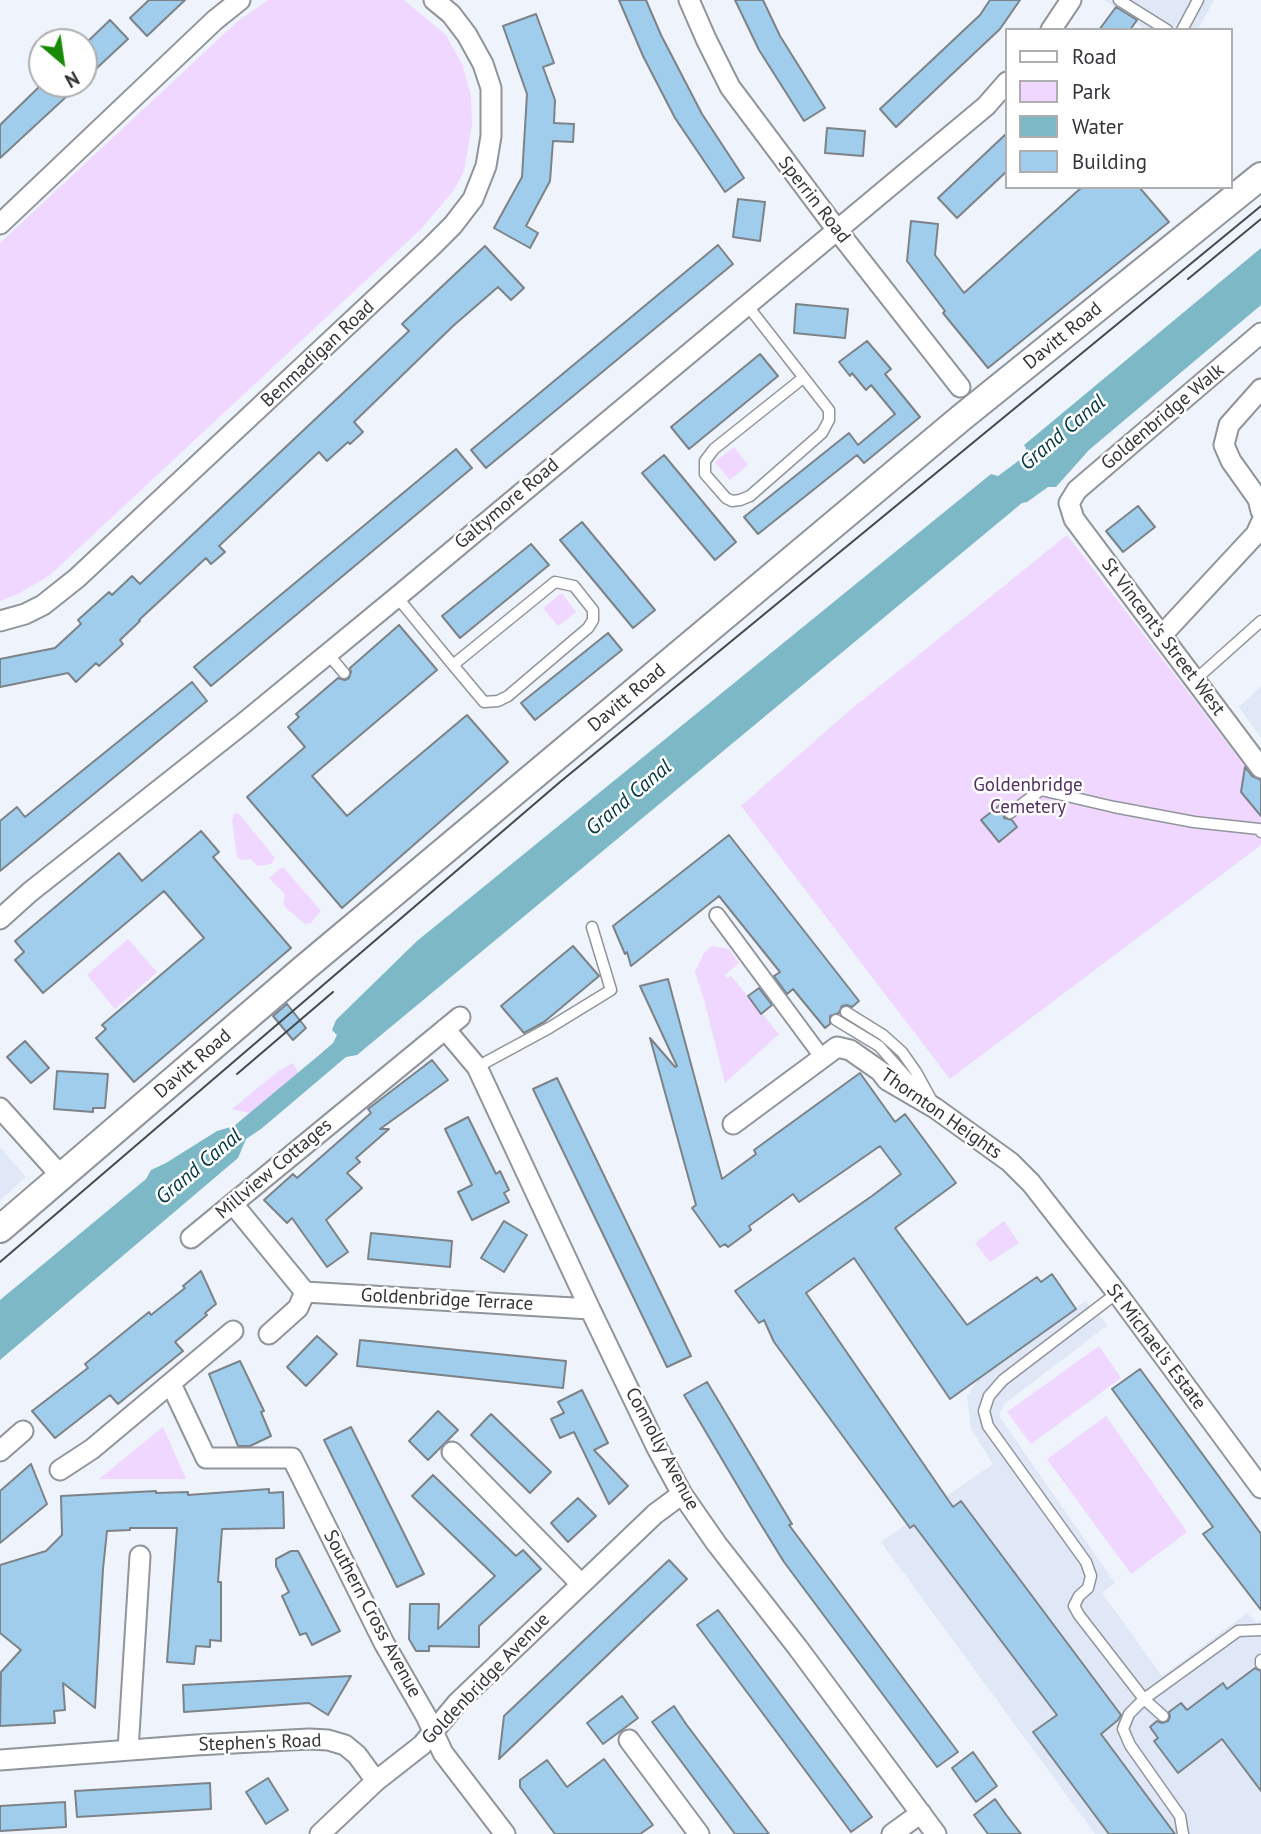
<!DOCTYPE html>
<html>
<head>
<meta charset="utf-8">
<style>
  body { margin:0 }
  #map { position:relative; width:1261px; height:1834px; overflow:hidden; background:#eff3fb; font-family:"PT Sans",sans-serif }
  canvas { display:block }
  .legend { position:absolute; left:1005px; top:28px; width:228px; height:161px; box-sizing:border-box; background:#fff; border:2px solid #adaeaf; margin:0; padding:9px 12px; list-style:none; font-size:21px; color:#323437 }
  .legend li { display:flex; align-items:center; gap:14px; height:35px }
  .legend b { width:35px; border:2px solid #adaeaf }
  .north { position:absolute; left:28px; top:28px; width:70px; height:70px; box-sizing:border-box; background:#fff; border:2px solid #adaeaf; border-radius:50%; rotate:151deg; font-size:19px; font-weight:700; line-height:28px; text-align:center; color:#323437 }
  .north::after { content:''; display:block; margin:auto; width:24px; height:32px; background:#188907; clip-path:polygon(50% 0,100% 100%,50% 72%,0 100%) }
</style>
</head>
<body>
<div id="map">
<canvas width="1261" height="1834"></canvas>
<ul class="legend">
<li><b style="height:9px;background:#fff"></b>Road</li>
<li><b style="height:19px;background:#f0d7ff"></b>Park</li>
<li><b style="height:19px;background:#7db8c7"></b>Water</li>
<li><b style="height:19px;background:#a1cded"></b>Building</li>
</ul>
<div class="north">N</div>
</div>
<script>
const ctx = document.querySelector('canvas').getContext('2d');
ctx.lineJoin = 'round';
function paint(path, color) {
  ctx.fillStyle = color;
  ctx.fill(path, 'evenodd');
}
function shape(rows) {
  const path = new Path2D();
  for (const r of rows) {
    path.moveTo(r[0], r[1]);
    for (let i = 2; i < r.length; i += 2) path.lineTo(r[i], r[i + 1]);
  }
  return path;
}
function stroke(path, color, width, dash) {
  ctx.strokeStyle = color;
  ctx.lineWidth = width;
  ctx.lineCap = dash ? 'butt' : 'round';
  ctx.setLineDash(dash || []);
  ctx.stroke(path);
}
function write(font, color, halo, rows, align = 'center') {
  ctx.font = font + ' "PT Sans",sans-serif';
  ctx.lineWidth = 5;
  ctx.setLineDash([]);
  ctx.textBaseline = 'middle';
  ctx.strokeStyle = halo;
  ctx.fillStyle = color;
  for (const [text, x, y, turn = 0] of rows) {
    ctx.save();
    ctx.translate(x, y);
    ctx.rotate((+turn || 0) * Math.PI / 180);
    ctx.textAlign = isNaN(turn) ? turn : align;
    if (halo) ctx.strokeText(text, 0, 0);
    ctx.fillText(text, 0, 0);
    ctx.restore();
  }
}
const built = shape([
  [1104,0,1214,0,1198,30,1146,30],
  [1261,686,1261,738,1239,707],
  [0,1147,26,1177,0,1200],
  [1085,1301,1108,1325,1004,1404,999,1416,1115,1583,1102,1593,1162,1676,1247,1613,1257,1623,1261,1620,1261,1834,1095,1834,881,1542,993,1464,971,1429,967,1397,979,1377]
]);
const green = shape([
  [268,0,404,0,446,35,463,66,471,96,472,125,464,171,454,190,422,228,50,575,18,594,0,601,0,243,238,21],
  [734,447,748,465,730,480,715,462],
  [1067,535,1261,787,1261,845,950,1079,741,806,849,711],
  [562,593,576,612,558,626,543,608],
  [235,813,239,814,275,858,271,864,257,866,251,859,241,860,237,857,232,820],
  [284,868,321,911,311,923,305,924,286,908,283,903,285,896,283,892,269,878,280,869],
  [128,939,157,972,115,1009,87,975],
  [712,946,729,949,739,963,725,975,727,978,731,976,779,1034,725,1083,703,996,695,972,704,953],
  [293,1063,300,1076,254,1114,232,1109,277,1072],
  [1004,1221,1019,1243,990,1262,975,1243],
  [1099,1346,1121,1378,1031,1444,1007,1412],
  [1106,1416,1187,1532,1131,1574,1047,1459],
  [163,1427,186,1479,99,1479]
]);
const water = shape([
  [1261,248,1261,305,1089,450,1056,487,1048,487,1027,502,1022,503,357,1055,346,1057,261,1129,246,1139,238,1158,0,1360,0,1300,146,1179,151,1170,166,1163,217,1131,234,1126,318,1056,333,1043,337,1035,332,1030,336,1020,417,941,991,474,998,476,1025,456,1026,448,1024,445]
]);
const building = shape([
  [149,0,185,0,147,36,130,18,149,0],
  [619,0,646,0,661,35,702,114,744,178,725,192,675,118,643,56,619,0],
  [735,0,763,0,780,36,825,108,804,121,759,50,735,0],
  [990,0,1020,0,1000,29,896,127,880,109,980,15,990,0],
  [1116,7,1137,20,1130,30,1099,30,1116,7],
  [536,14,554,63,543,67,555,100,554,123,574,124,573,142,553,141,550,181,526,226,538,233,530,248,494,228,522,177,527,94,503,26,536,14],
  [110,20,128,39,84,80,84,45,110,20],
  [42,84,80,84,0,158,0,125,42,84],
  [827,128,865,131,863,156,825,153,827,128],
  [1007,133,1007,171,957,218,938,198,1007,133],
  [1082,187,1139,187,1169,222,988,368,943,313,945,311,907,261,911,221,938,224,935,255,964,293,1082,187],
  [738,199,765,202,760,241,733,237,738,199],
  [718,245,733,264,486,468,471,450,718,245],
  [485,246,524,288,511,300,498,287,453,326,354,422,363,432,350,444,348,442,327,461,319,452,219,546,225,552,211,564,206,558,139,620,140,621,120,640,123,644,99,666,96,663,76,682,68,673,0,687,0,659,55,648,81,624,78,620,109,592,112,595,132,576,140,584,409,331,402,324,485,246],
  [796,304,848,309,845,338,794,333,796,304],
  [867,341,891,369,885,374,920,417,864,463,857,455,758,534,744,517,849,433,858,445,895,414,871,385,866,390,852,373,850,376,839,362,867,341],
  [760,354,778,376,689,449,671,427,760,354],
  [456,449,472,468,211,686,194,667,456,449],
  [664,455,736,542,715,560,642,473,664,455],
  [1138,506,1155,527,1123,552,1106,531,1138,506],
  [582,522,655,610,633,628,560,540,582,522],
  [531,544,549,565,460,638,442,616,531,544],
  [399,625,437,670,312,776,347,816,467,715,508,762,342,908,247,797,305,747,288,727,299,717,296,714,338,678,345,680,349,678,351,672,350,668,399,625],
  [608,633,622,650,535,720,521,703,608,633],
  [192,682,207,701,0,871,0,821,17,807,25,817,192,682],
  [1245,767,1252,776,1261,780,1261,816,1241,792,1245,767],
  [1000,805,1004,809,1004,818,1012,820,1017,827,999,842,981,820,1000,805],
  [201,831,219,852,213,857,291,948,134,1082,96,1038,106,1029,102,1025,204,938,164,891,43,993,15,960,24,952,15,941,119,853,142,881,201,831],
  [729,835,859,1001,852,1007,847,1005,842,1006,839,1013,830,1016,830,1024,825,1028,793,989,787,994,774,976,780,972,719,896,631,966,627,952,625,954,613,926,729,835],
  [573,946,599,976,544,1022,524,1033,501,1006,573,946],
  [668,979,722,1179,756,1154,754,1150,860,1073,895,1122,905,1114,956,1183,895,1228,967,1325,1037,1277,1041,1282,1052,1274,1076,1309,950,1399,854,1258,806,1293,953,1507,961,1501,1121,1715,1118,1720,1101,1734,1175,1834,1109,1834,1033,1732,1057,1715,914,1525,910,1528,774,1342,764,1320,759,1323,735,1291,872,1196,901,1174,880,1146,799,1202,793,1194,749,1226,751,1230,728,1247,725,1244,720,1247,692,1208,696,1205,650,1038,675,1067,677,1066,640,986,668,979],
  [759,988,772,1005,761,1014,748,996,759,988],
  [287,1004,306,1028,293,1040,273,1016,287,1004],
  [25,1041,49,1068,31,1083,7,1057,25,1041],
  [432,1060,448,1080,380,1129,389,1129,356,1158,360,1162,347,1173,362,1188,326,1220,348,1252,327,1267,292,1218,287,1223,264,1200,293,1174,297,1178,371,1113,368,1109,432,1060],
  [57,1071,108,1074,105,1108,93,1108,93,1112,54,1109,57,1071],
  [557,1078,691,1356,667,1367,533,1089,557,1078],
  [468,1117,496,1174,500,1171,509,1190,504,1193,509,1202,472,1220,458,1192,472,1185,445,1129,468,1117],
  [504,1221,527,1235,504,1272,481,1258,504,1221],
  [371,1233,452,1241,450,1267,368,1259,371,1233],
  [201,1271,216,1304,205,1313,207,1315,175,1342,183,1351,118,1404,110,1395,55,1438,32,1411,88,1368,85,1364,149,1312,151,1315,185,1288,183,1286,201,1271],
  [317,1336,337,1354,306,1386,287,1367,317,1336],
  [360,1340,566,1361,563,1388,357,1366,360,1340],
  [240,1361,264,1411,261,1412,271,1436,250,1446,238,1446,209,1374,240,1361],
  [1140,1369,1261,1534,1261,1610,1203,1534,1213,1527,1112,1389,1140,1369],
  [707,1382,792,1524,789,1525,958,1752,937,1767,784,1562,752,1510,684,1395,707,1382],
  [582,1390,608,1443,594,1450,628,1486,609,1504,574,1432,560,1438,551,1419,564,1413,558,1402,582,1390],
  [438,1411,458,1430,428,1460,409,1441,438,1411],
  [491,1414,551,1472,530,1493,471,1435,491,1414],
  [351,1427,424,1574,397,1587,324,1440,351,1427],
  [31,1464,47,1504,0,1543,0,1491,31,1464],
  [433,1475,516,1556,523,1550,541,1569,479,1626,479,1647,429,1646,429,1651,416,1651,409,1639,410,1604,439,1604,438,1629,495,1576,412,1496,433,1475],
  [269,1489,269,1493,283,1492,284,1528,222,1529,218,1582,221,1582,221,1641,210,1640,210,1647,196,1646,194,1664,167,1662,177,1528,130,1528,130,1530,107,1531,103,1569,95,1708,63,1683,65,1710,54,1711,55,1723,0,1726,1,1672,21,1650,0,1633,0,1565,46,1551,62,1535,61,1496,156,1491,156,1493,188,1492,188,1495,269,1489],
  [578,1498,596,1516,568,1542,551,1523,578,1498],
  [291,1551,298,1551,340,1631,312,1645,306,1633,300,1635,282,1596,289,1592,276,1566,276,1559,291,1551],
  [669,1560,687,1579,499,1759,504,1716,669,1560],
  [718,1610,872,1817,851,1832,697,1625,718,1610],
  [1255,1668,1261,1671,1261,1791,1222,1739,1178,1773,1154,1741,1158,1738,1150,1727,1157,1721,1162,1723,1168,1721,1170,1717,1169,1712,1181,1703,1187,1710,1223,1683,1227,1689,1255,1668],
  [351,1676,328,1715,309,1703,184,1712,183,1685,351,1676],
  [622,1696,638,1718,603,1744,587,1723,622,1696],
  [674,1706,686,1724,769,1834,735,1834,652,1722,674,1706],
  [973,1752,997,1786,976,1802,952,1768,973,1752],
  [604,1759,653,1825,640,1834,555,1834,520,1787,520,1780,547,1760,567,1787,604,1759],
  [268,1778,288,1810,266,1824,246,1792,268,1778],
  [210,1783,211,1809,77,1817,75,1791,210,1783],
  [995,1799,1007,1816,1021,1834,988,1834,974,1815,995,1799],
  [65,1802,66,1827,0,1831,0,1806,65,1802]
]);
const service = shape([
  [1119,0,1167,30],
  [1182,30,1198,0],
  [747,305,829,410,829,420,822,433,750,496,740,500,732,501,726,498,705,474,705,461,714,449,803,378],
  [397,597,453,665,484,702,498,701,508,696,588,628,593,620,593,610,574,586,555,582,453,665],
  [328,654,344,673],
  [1195,680,1261,621],
  [1010,813,1041,790,1114,807,1194,822,1259,829,1261,832],
  [846,1012,883,1035,902,1052,916,1072,933,1103],
  [836,1020,879,1046,912,1083,918,1094],
  [477,1067,549,1028,611,990,592,927],
  [1117,1293,1003,1380,989,1396,984,1411,988,1426,1086,1562,1091,1576,1088,1588,1079,1596,1074,1606,1079,1615,1144,1699,1163,1716],
  [1261,1664,1261,1660],
  [1183,1834,1180,1816,1130,1745,1123,1729,1129,1714,1144,1699,1238,1631,1261,1630]
]);
const pedestrian = shape([
  [717,915,822,1057]
]);
const minor = shape([
  [689,0,706,39,730,87,837,230,960,387],
  [1051,30,1071,0],
  [0,224,215,20,240,0],
  [1261,333,1077,490,1069,503,1074,519,1261,768],
  [1261,389,1229,425,1224,445,1231,461,1258,499,1261,511],
  [0,621,25,614,43,605,77,578,432,246,453,225,473,199,486,166,491,136,491,88,483,64,467,35,451,14,434,0],
  [1162,635,1256,534,1261,523],
  [0,919,30,892,245,722,397,597,986,106,1007,82],
  [445,1029,477,1067,590,1309,657,1448,682,1494,716,1543,798,1648,936,1834],
  [0,1108,62,1177],
  [733,1124,837,1047,850,1050,880,1071,887,1080,935,1108,1010,1162,1031,1183,1117,1293,1261,1488],
  [233,1204,305,1292,590,1309],
  [191,1238,460,1017],
  [269,1334,298,1308,305,1292],
  [171,1384,206,1458,292,1458,384,1643,426,1716,443,1753,505,1834],
  [0,1451,23,1431],
  [452,1452,581,1584],
  [60,1470,92,1449,233,1331],
  [629,1740,699,1834],
  [128,1750,140,1556],
  [0,1760,196,1745,309,1739,328,1740,345,1745,357,1755,376,1781],
  [320,1834,376,1781,422,1745,458,1702,655,1514,682,1494],
  [892,1834,921,1813]
]);
const secondary = shape([
  [0,1229,302,970,961,418,1261,176]
]);
const tram = shape([
  [1188,279,1261,219],
  [237,1074,333,992],
  [0,1262,560,782,1261,206]
]);
const streetNames = [
  ["Sperrin Road",814,200,52],
  ["Davitt Road",1063,336,-39],
  ["Benmadigan Road",318,354,-43],
  ["Goldenbridge Walk",1163,417,-40],
  ["Galtymore Road",507,504,-40],
  ["St Vincent's Street West",1163,637,53],
  ["Davitt Road",627,698,-40],
  ["Davitt Road",193,1064,-41],
  ["Thornton Heights",941,1114,35],
  ["Millview Cottages",274,1169,-40],
  ["Goldenbridge Terrace",447,1300,3],
  ["St Michael's Estate",1156,1347,53],
  ["Connolly Avenue",662,1449,62],
  ["Southern Cross Avenue",372,1614,62],
  ["Goldenbridge Avenue",486,1679,-46],
  ["Stephen's Road",260,1743,-2]
];
const parkNames = [
  ["Goldenbridge",1028,786],
  ["Cemetery",1028,808]
];
const waterNames = [
  ["Grand Canal",1063,433,-40],
  ["Grand Canal",629,798,-40],
  ["Grand Canal",199,1167,-40]
];
paint(built, '#e0e7f6');
paint(green, '#f0d7ff');
paint(water, '#7db8c7');
paint(building, '#a1cded');
stroke(building, '#7c8388', 2);
stroke(service, '#90949b', 13);
stroke(pedestrian, '#90949b', 18);
stroke(minor, '#90949b', 23);
stroke(secondary, '#90949b', 30);
stroke(service, '#fff', 10);
stroke(pedestrian, '#fff', 14);
stroke(minor, '#fff', 19);
stroke(secondary, '#fff', 26);
stroke(tram, '#45484b', 2);
write('19px', '#323437', '#fff', streetNames);
write('19px', '#523064', '#fff', parkNames);
write('italic 21px', '#003742', '#fff', waterNames);
</script>
</body>
</html>
